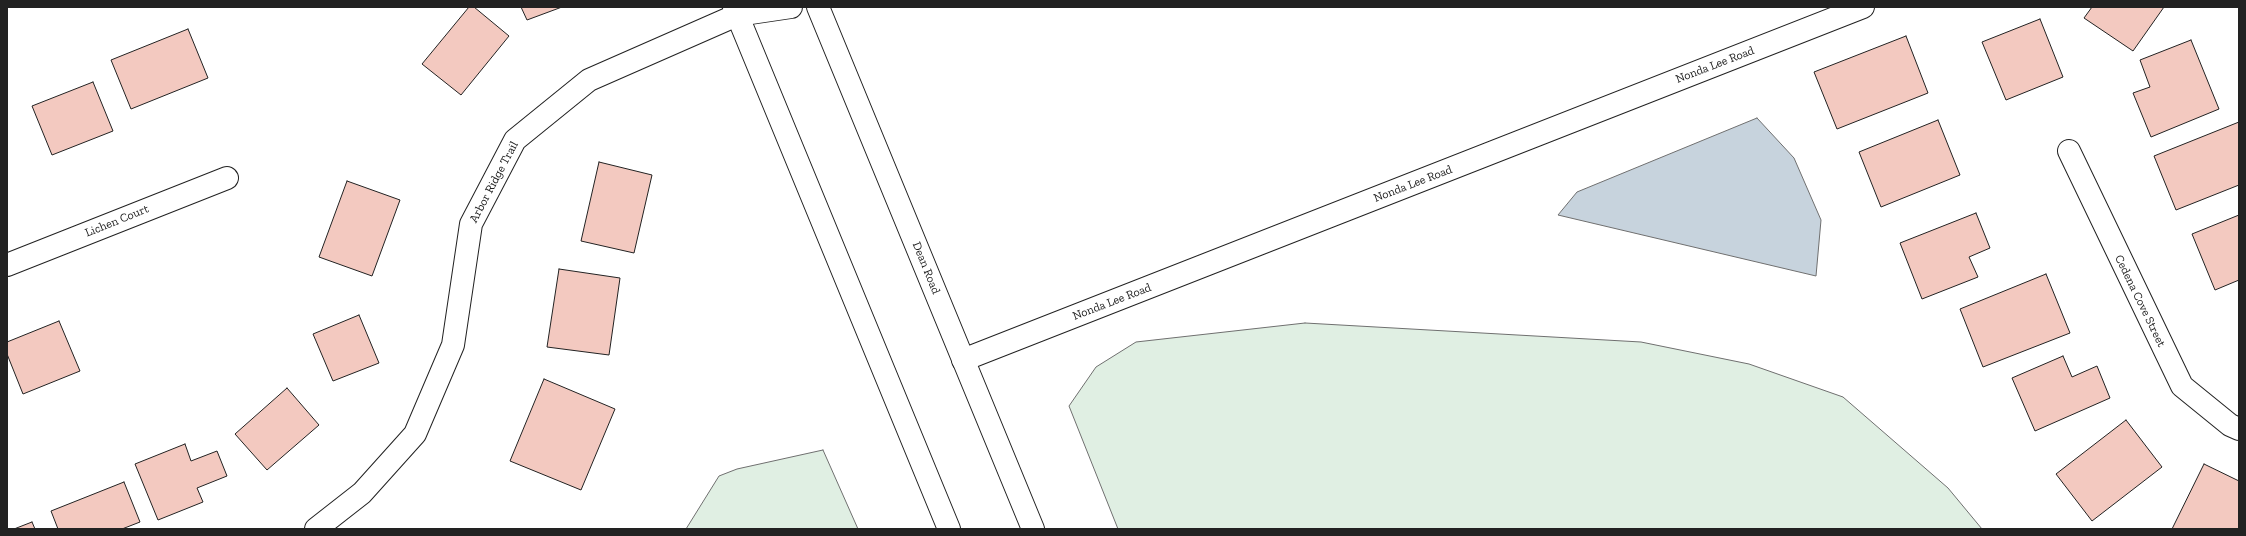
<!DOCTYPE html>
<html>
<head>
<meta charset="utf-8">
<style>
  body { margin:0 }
  #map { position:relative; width:2246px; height:536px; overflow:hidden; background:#fff; font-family:"Zilla Slab",serif }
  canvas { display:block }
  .frame { position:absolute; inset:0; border:8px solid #222; pointer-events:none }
</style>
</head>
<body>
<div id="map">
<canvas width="2246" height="536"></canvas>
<div class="frame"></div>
</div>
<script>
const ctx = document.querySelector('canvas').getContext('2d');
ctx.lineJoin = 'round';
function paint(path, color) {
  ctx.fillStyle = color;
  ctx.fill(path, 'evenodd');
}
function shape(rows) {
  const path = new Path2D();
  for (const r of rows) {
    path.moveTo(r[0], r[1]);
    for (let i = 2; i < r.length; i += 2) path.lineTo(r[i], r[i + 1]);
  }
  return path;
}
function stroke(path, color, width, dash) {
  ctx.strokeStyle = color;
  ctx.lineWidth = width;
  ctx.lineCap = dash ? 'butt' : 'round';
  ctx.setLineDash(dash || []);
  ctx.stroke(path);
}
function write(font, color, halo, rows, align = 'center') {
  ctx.font = font + ' "Zilla Slab",serif';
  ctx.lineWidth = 3;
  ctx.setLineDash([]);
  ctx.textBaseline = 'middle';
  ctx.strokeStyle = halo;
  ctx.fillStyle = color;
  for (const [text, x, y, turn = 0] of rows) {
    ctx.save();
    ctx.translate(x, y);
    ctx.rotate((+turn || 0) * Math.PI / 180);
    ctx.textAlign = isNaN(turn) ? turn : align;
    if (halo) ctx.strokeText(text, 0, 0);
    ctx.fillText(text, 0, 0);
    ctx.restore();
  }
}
const green = shape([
  [1305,323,1641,342,1749,364,1843,397,1948,488,1982,529,1118,529,1069,406,1096,367,1136,342,1305,323],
  [823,450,858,529,686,529,719,476,737,469,823,450]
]);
const water = shape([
  [1757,118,1794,158,1821,220,1816,276,1558,215,1577,192,1757,118]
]);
const building = shape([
  [469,7,474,7,509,36,461,95,422,64,469,7],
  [521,7,562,7,527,20,521,7],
  [2092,7,2164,7,2133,51,2084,18,2092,7],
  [2040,19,2063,77,2006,100,1982,42,2040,19],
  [188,29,208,78,131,109,111,60,188,29],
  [1906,36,1928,93,1837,129,1814,72,1906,36],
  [2191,40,2219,109,2151,137,2133,93,2150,87,2140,60,2191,40],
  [93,82,113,131,52,155,32,106,93,82],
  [1938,120,1960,175,1881,207,1859,152,1938,120],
  [2239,122,2239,185,2176,210,2154,156,2239,122],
  [599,162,652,175,634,253,581,241,599,162],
  [347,181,400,200,372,276,319,257,347,181],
  [1976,213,1990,248,1969,257,1978,277,1922,299,1900,243,1976,213],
  [2239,215,2239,280,2215,290,2192,234,2239,215],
  [559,269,620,278,609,355,547,347,559,269],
  [2046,274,2070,333,1983,367,1960,309,2046,274],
  [359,315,379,363,333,381,313,334,359,315],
  [59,321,80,371,23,394,7,354,7,342,59,321],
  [2063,356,2072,377,2097,366,2110,398,2035,431,2012,378,2063,356],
  [544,379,615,409,581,490,510,461,544,379],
  [287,388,319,425,267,470,235,434,287,388],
  [2126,420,2162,467,2092,521,2056,474,2126,420],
  [185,444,191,461,217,451,227,476,197,488,203,502,158,520,135,464,185,444],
  [2204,464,2239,481,2239,529,2172,529,2204,464],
  [124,482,140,522,122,529,58,529,51,511,124,482],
  [32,522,35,529,14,529,32,522]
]);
const minor = shape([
  [2069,151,2182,386,2230,425,2239,429],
  [7,265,227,178],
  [963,360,1863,7],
  [316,529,362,493,415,434,453,345,471,224,515,140,589,80,737,15,791,7]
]);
const secondary = shape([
  [734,7,949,529],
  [818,7,1033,529]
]);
const streetNames = [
  ["Nonda Lee Road",1715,65,-21],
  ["Arbor Ridge Trail",494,182,-62],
  ["Nonda Lee Road",1413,184,-21],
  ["Lichen Court",117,221,-22],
  ["Dean Road",926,268,68],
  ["Cedena Cove Street",2140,301,64],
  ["Nonda Lee Road",1112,302,-21]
];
paint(green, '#e0efe3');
stroke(green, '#6f6f6f', 1);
paint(water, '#c7d3dd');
stroke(water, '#6f6f6f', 1);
paint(building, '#f3c9c0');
stroke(building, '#222', 1);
stroke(minor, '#222', 24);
stroke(secondary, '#222', 24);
stroke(minor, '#fff', 22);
stroke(secondary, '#fff', 22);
write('12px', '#222', '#fff', streetNames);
</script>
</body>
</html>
